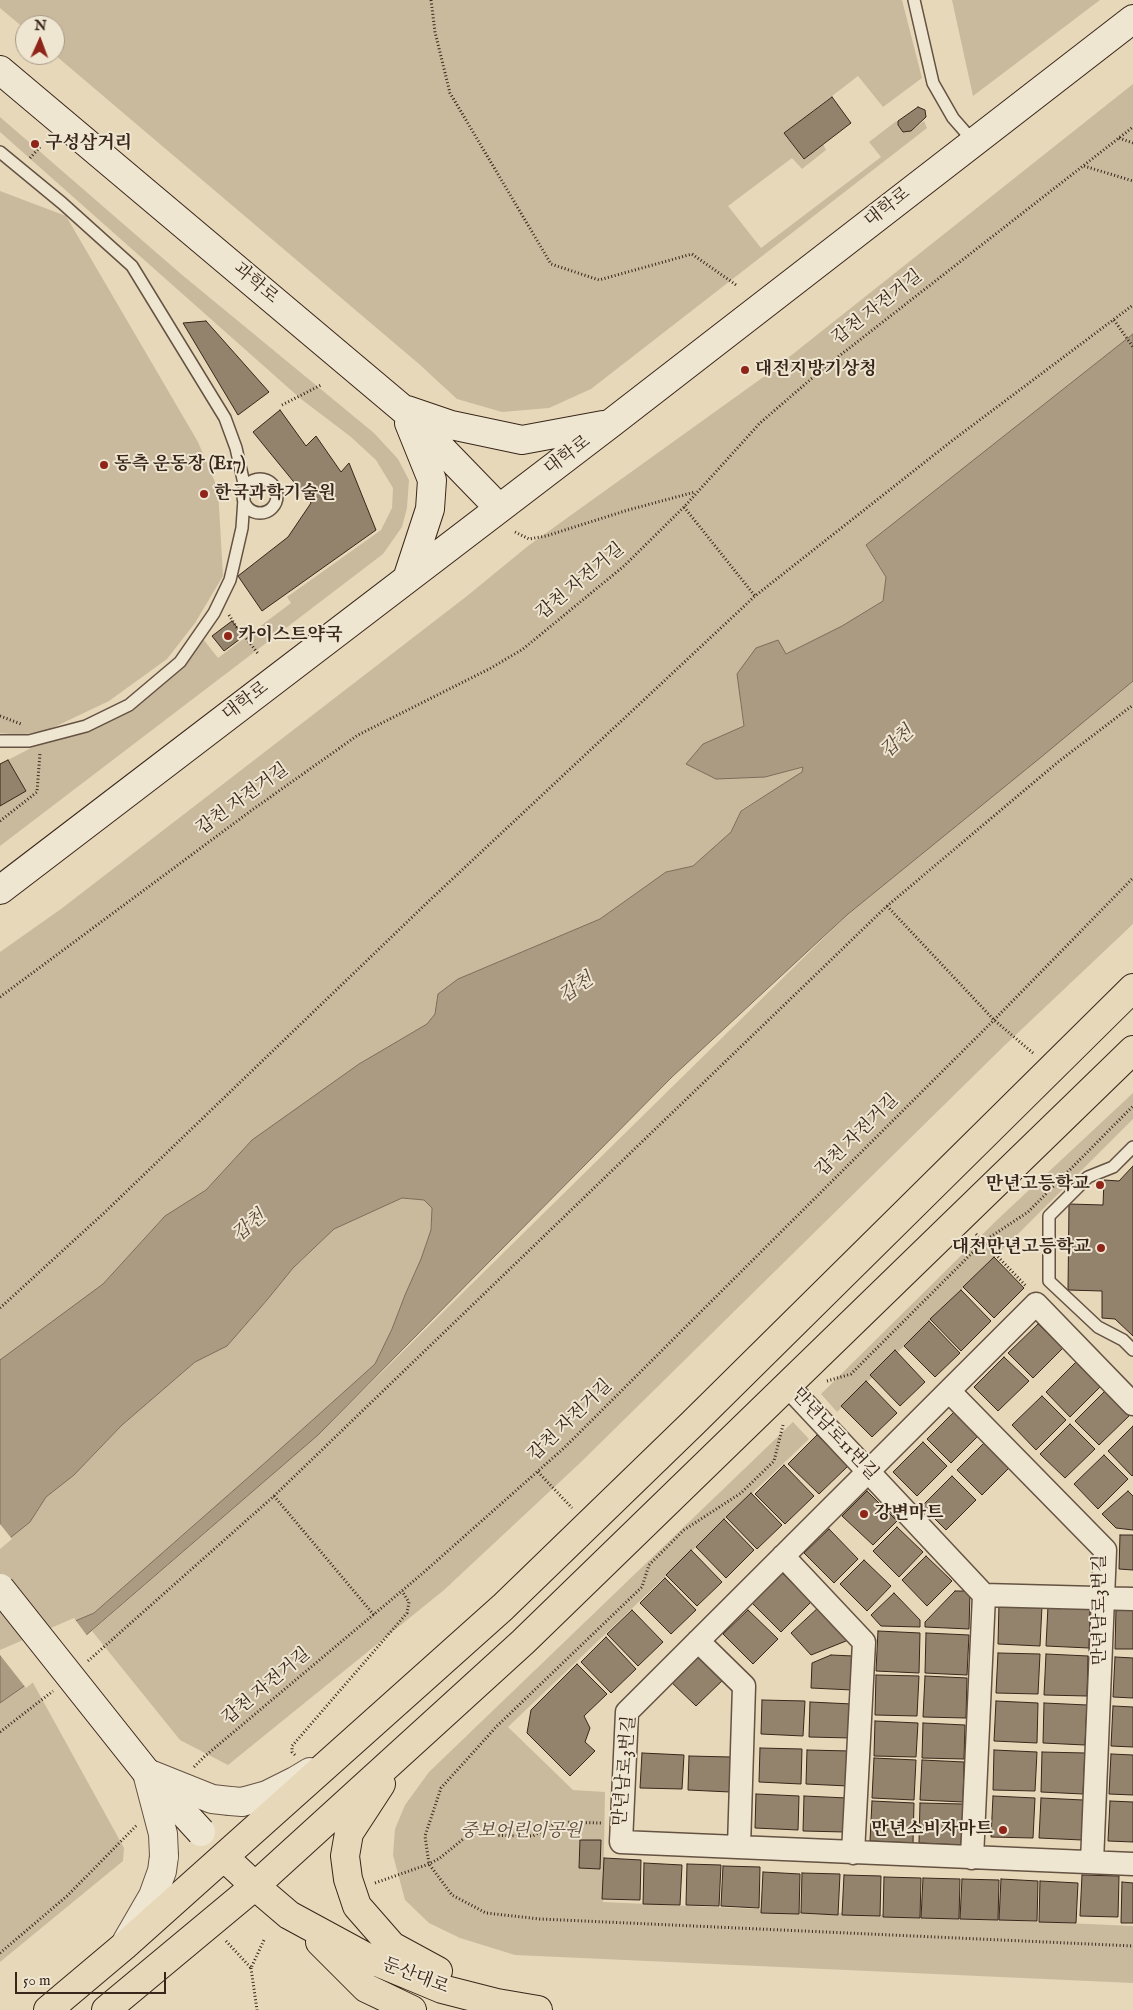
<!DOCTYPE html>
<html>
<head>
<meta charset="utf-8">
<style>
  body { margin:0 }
  #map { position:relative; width:1133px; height:2010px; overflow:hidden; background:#e7d8b9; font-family:"IM FELL English",serif }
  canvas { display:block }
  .north { position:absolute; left:15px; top:15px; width:50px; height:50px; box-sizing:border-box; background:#efe6d2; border:1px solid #a69988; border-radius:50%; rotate:2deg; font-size:14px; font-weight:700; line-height:20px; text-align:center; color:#39261a }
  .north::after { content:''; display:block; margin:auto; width:18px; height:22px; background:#8f2418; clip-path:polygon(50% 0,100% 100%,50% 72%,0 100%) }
  .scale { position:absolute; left:15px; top:1972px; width:151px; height:22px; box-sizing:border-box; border:2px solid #39261a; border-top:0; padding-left:6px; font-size:15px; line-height:18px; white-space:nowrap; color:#39261a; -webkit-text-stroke:4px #efe6d2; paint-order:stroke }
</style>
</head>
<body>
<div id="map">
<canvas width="1133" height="2010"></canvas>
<div class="north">N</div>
<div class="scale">50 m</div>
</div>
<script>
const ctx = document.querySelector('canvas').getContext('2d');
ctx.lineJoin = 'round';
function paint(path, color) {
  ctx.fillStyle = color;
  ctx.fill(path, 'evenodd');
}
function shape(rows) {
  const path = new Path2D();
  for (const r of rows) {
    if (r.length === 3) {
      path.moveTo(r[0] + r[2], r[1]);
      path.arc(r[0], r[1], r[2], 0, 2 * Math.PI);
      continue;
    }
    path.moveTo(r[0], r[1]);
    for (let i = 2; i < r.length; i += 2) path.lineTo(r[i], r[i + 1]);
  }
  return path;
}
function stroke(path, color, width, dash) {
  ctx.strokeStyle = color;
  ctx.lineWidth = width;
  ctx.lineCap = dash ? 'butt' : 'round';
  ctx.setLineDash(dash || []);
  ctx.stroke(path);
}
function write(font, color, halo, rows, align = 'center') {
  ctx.font = font + ' "IM FELL English","Noto Serif KR",serif';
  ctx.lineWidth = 4;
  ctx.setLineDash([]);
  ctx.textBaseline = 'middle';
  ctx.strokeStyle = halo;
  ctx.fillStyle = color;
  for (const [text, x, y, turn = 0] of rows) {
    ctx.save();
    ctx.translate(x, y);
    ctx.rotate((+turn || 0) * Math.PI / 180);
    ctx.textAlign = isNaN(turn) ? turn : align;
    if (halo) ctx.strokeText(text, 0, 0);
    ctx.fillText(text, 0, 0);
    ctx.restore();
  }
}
const green = shape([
  [0,0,902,0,922,78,883,107,858,76,784,133,803,159,823,144,826,150,802,169,792,158,728,206,761,248,881,157,869,142,895,122,898,121,898,125,903,132,911,131,924,121,927,128,591,389,549,408,502,412,457,399,419,364,55,55,55,25,25,25,25,29,0,8],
  [952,0,1100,0,973,96],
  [1133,84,1133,334,866,546,886,577,883,601,842,626,786,654,740,700,744,726,704,744,765,777,804,767,803,772,741,810,731,832,693,866,666,872,600,919,458,979,438,994,435,1014,427,1024,359,1064,252,1140,206,1190,165,1216,103,1284,0,1360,0,952,61,909,467,596,528,546,769,373],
  [0,117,181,274,374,433,398,459,409,480,407,508,402,527,383,554,0,846,0,806,26,790,8,760,33,747,95,729,137,707,182,669,203,639,218,658,291,603,287,597,381,530,392,508,393,488,376,460,351,437,301,399,0,132],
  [0,191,66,216,198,442,218,489,223,576,195,623,167,659,109,701,50,729,21,735,0,733],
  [1133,680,1133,924,1004,1046,580,1463,444,1590,228,1765,180,1740,92,1631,318,1435,848,914],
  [1133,1093,1133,1119,1000,1252,837,1412,821,1394,998,1219],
  [402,1198,425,1200,432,1208,431,1230,421,1259,405,1295,392,1329,375,1364,267,1461,94,1613,0,1653,0,1546,30,1522,46,1497,74,1475,122,1425,195,1362,227,1346,267,1300,293,1268,334,1229],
  [793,1422,809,1439,508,1727,573,1790,605,1792,603,1902,1133,1926,1133,1983,515,1955,460,1938,429,1923,405,1900,393,1855,395,1829,405,1805,429,1772],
  [32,1681,124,1848,123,1861,0,1962,0,1703]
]);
const water = shape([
  [1133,334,1133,681,1040,758,848,914,672,1077,318,1435,40,1675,0,1703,0,1653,94,1613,267,1461,375,1364,392,1329,405,1295,421,1259,431,1230,432,1208,424,1200,402,1198,334,1229,293,1268,267,1300,227,1346,195,1362,122,1425,74,1475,46,1497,30,1522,0,1546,0,1360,103,1284,165,1216,206,1190,252,1140,359,1064,427,1024,435,1014,438,994,458,979,600,919,666,872,693,866,731,832,741,811,802,772,803,767,765,777,716,779,686,764,703,744,744,726,737,674,756,648,778,640,786,654,842,626,883,601,886,577,866,545,1133,334]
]);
const pier = shape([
  [0,1524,12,1539,0,1549],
  [74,1618,88,1637,26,1688,0,1655,0,1650]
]);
const building = shape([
  [832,97,851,123,804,159,784,133,832,97],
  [918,107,925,110,926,117,911,131,903,132,898,125,898,121,918,107],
  [206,321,269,392,238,415,183,323,206,321],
  [280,410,306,446,316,436,341,472,349,463,376,530,262,611,238,576,288,537,311,503,253,432,280,410],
  [232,621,244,636,224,651,212,636,232,621],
  [8,760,26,791,0,806,0,764,8,760],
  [1133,1166,1133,1336,1115,1319,1102,1318,1102,1291,1068,1290,1069,1204,1103,1205,1104,1180,1119,1181,1133,1166],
  [994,1257,1024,1288,994,1318,963,1287,994,1257],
  [961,1290,991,1321,961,1351,930,1319,961,1290],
  [929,1321,960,1353,935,1377,904,1346,929,1321],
  [1038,1324,1063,1348,1033,1378,1008,1353,1038,1324],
  [895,1350,925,1382,900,1406,870,1375,895,1350],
  [1004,1357,1029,1381,998,1411,974,1387,1004,1357],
  [1076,1362,1100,1387,1070,1417,1046,1392,1076,1362],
  [866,1381,897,1413,872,1437,841,1406,866,1381],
  [1105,1391,1129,1416,1099,1445,1075,1421,1105,1391],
  [1042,1396,1066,1420,1036,1450,1012,1425,1042,1396],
  [957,1409,981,1433,951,1463,927,1439,957,1409],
  [1070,1424,1095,1449,1065,1478,1040,1454,1070,1424],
  [1133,1426,1133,1475,1132,1476,1108,1451,1133,1426],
  [817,1435,848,1466,819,1494,788,1464,817,1435],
  [987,1440,1012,1465,982,1495,957,1470,987,1440],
  [923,1442,947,1466,917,1496,893,1472,923,1442],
  [1104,1455,1128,1479,1098,1509,1074,1484,1104,1455],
  [784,1465,814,1496,785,1524,755,1494,784,1465],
  [952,1476,976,1500,946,1530,922,1506,952,1476],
  [867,1491,897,1521,873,1545,842,1516,867,1491],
  [1128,1491,1133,1496,1133,1530,1116,1528,1102,1514,1128,1491],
  [751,1493,782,1525,757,1549,726,1517,751,1493],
  [724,1519,754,1550,726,1578,696,1547,724,1519],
  [897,1527,923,1552,899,1577,873,1551,897,1527],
  [829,1529,858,1559,834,1583,804,1553,829,1529],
  [1120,1535,1133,1535,1133,1570,1119,1569,1120,1535],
  [691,1550,722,1582,697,1606,666,1575,691,1550],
  [926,1556,952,1581,927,1606,902,1580,926,1556],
  [864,1560,891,1586,867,1611,840,1584,864,1560],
  [781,1572,812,1601,781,1632,751,1602,781,1572],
  [665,1578,696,1610,671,1634,640,1603,665,1578],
  [955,1591,970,1591,969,1629,925,1627,925,1622,955,1591],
  [894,1593,920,1620,920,1627,881,1626,871,1615,894,1593],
  [999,1604,1042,1606,1040,1646,998,1644,999,1604],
  [820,1606,851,1639,811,1655,791,1633,820,1606],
  [1048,1606,1090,1608,1089,1648,1046,1646,1048,1606],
  [1116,1609,1133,1609,1133,1649,1115,1649,1116,1609],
  [632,1610,663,1642,638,1666,607,1634,632,1610],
  [748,1610,778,1639,753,1664,723,1634,748,1610],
  [878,1631,920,1633,919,1673,876,1671,878,1631],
  [926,1633,969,1635,967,1675,925,1673,926,1633],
  [606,1637,636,1669,611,1693,581,1662,606,1637],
  [998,1653,1040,1654,1038,1694,996,1693,998,1653],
  [1046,1654,1088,1656,1087,1696,1044,1695,1046,1654],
  [831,1655,853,1656,852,1690,811,1688,812,1663,831,1655],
  [703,1656,726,1677,696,1706,669,1680,692,1657,703,1656],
  [1115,1657,1133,1658,1133,1698,1113,1697,1115,1657],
  [577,1664,607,1694,584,1716,590,1728,585,1742,595,1751,570,1776,527,1733,531,1710,577,1664],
  [876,1675,919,1676,917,1716,875,1715,876,1675],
  [925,1676,967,1678,966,1718,923,1717,925,1676],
  [762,1700,805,1701,803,1736,761,1734,762,1700],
  [996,1701,1038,1703,1037,1743,994,1741,996,1701],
  [810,1702,852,1704,851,1738,809,1737,810,1702],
  [1044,1703,1087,1705,1085,1745,1043,1743,1044,1703],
  [1113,1706,1133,1707,1133,1747,1111,1746,1113,1706],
  [875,1721,918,1723,916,1757,874,1756,875,1721],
  [923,1723,965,1725,964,1759,922,1758,923,1723],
  [760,1748,802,1749,801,1784,759,1782,760,1748],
  [807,1750,850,1751,848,1786,806,1784,807,1750],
  [994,1750,1037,1752,1035,1791,993,1790,994,1750],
  [1042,1752,1085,1753,1083,1794,1041,1792,1042,1752],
  [642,1753,684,1755,682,1789,640,1788,642,1753],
  [1111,1754,1133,1755,1133,1795,1109,1794,1111,1754],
  [689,1756,731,1757,730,1792,688,1790,689,1756],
  [874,1758,916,1760,914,1800,872,1798,874,1758],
  [922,1760,964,1762,963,1802,920,1800,922,1760],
  [756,1794,799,1796,798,1830,755,1828,756,1794],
  [804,1796,847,1798,845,1832,803,1831,804,1796],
  [993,1796,1035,1798,1033,1838,991,1837,993,1796],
  [1041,1798,1083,1800,1082,1840,1039,1838,1041,1798],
  [872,1801,914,1803,913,1843,870,1841,872,1801],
  [1110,1801,1133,1802,1133,1842,1108,1841,1110,1801],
  [920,1803,963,1804,961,1845,919,1843,920,1803],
  [580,1840,601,1840,600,1869,579,1868,580,1840],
  [604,1858,641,1860,640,1900,602,1899,604,1858],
  [644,1863,682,1865,680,1905,643,1904,644,1863],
  [687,1864,721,1865,719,1906,686,1905,687,1864],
  [723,1866,760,1867,759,1908,721,1906,723,1866],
  [763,1872,800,1874,799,1914,761,1913,763,1872],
  [802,1873,840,1874,838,1915,801,1913,802,1873],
  [844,1875,881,1876,880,1916,842,1915,844,1875],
  [1082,1875,1119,1876,1118,1917,1080,1916,1082,1875],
  [884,1877,921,1878,920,1918,883,1917,884,1877],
  [923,1878,960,1879,959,1919,921,1918,923,1878],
  [962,1879,999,1880,998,1920,960,1919,962,1879],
  [1001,1879,1038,1881,1037,1921,999,1920,1001,1879],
  [1040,1881,1078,1883,1076,1923,1039,1922,1040,1881],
  [1122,1882,1133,1883,1133,1923,1121,1923,1122,1882]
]);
const path = shape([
  [431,0,435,32,450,93,551,264,599,280,692,254,736,285],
  [1119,138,1133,143],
  [30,158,40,147],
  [1084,166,1133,181],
  [1114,320,1133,347],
  [282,405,321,385],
  [684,507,755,596],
  [515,532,529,539,546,536,628,510,695,492],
  [229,615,237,628],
  [238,627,259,655],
  [0,716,21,724],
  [0,821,37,792,40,753],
  [887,906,994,1020,1033,1053],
  [0,997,252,810,358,735,491,668,523,649,624,566,684,507,760,423,825,367,1133,127],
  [976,1234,1027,1287],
  [0,1308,104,1213,431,899,755,596,953,440,1133,305],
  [827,1381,851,1374,984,1241,1028,1212,1133,1106],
  [783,1425,774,1461,741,1493,684,1530,649,1565,642,1587,497,1726,441,1788,425,1836,429,1864,452,1895,486,1913,540,1919,1133,1946],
  [538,1472,572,1508],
  [274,1496,374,1615],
  [88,1661,274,1496,887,906,1058,762,1133,705],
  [0,1732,53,1691],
  [295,1755,292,1752,292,1746,407,1613,409,1602,402,1591],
  [194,1767,205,1756,423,1573,564,1448,994,1020,1133,878],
  [375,1883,429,1864,440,1858,468,1835,533,1836,558,1822,601,1823],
  [226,1941,251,1968,264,1940],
  [0,1953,67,1896,137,1825],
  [251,1968,257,2010]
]);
const service = shape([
  [914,0,933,83,953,118,974,142],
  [0,152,62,203,132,266,225,418,236,448,245,488],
  [260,496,17],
  [0,741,29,741,86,726,129,705,180,662,214,613,230,580,242,528,244,499],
  [1133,1147,1113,1167,1088,1177,1049,1216,1049,1281,1098,1327,1123,1340,1133,1350]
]);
const minor = shape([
  [788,1386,984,1595,1133,1599],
  [949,1391,1105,1550,1092,1862],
  [1133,1404,1036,1304,627,1712,621,1842,1133,1864],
  [783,1556,864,1642,853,1853],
  [698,1641,744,1686,739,1847],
  [972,1858,984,1595]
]);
const tertiary = shape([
  [230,1801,242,1802,267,1795,295,1781,310,1772],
  [127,1941,153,1896,162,1871,164,1856]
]);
const secondary = shape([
  [0,70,404,410,499,508],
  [407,410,451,425,522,440,603,425],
  [407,579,430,509,432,480,409,423],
  [0,890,610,424,1133,19]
]);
const primary = shape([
  [381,1784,349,1833,345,1856,348,1879,357,1906,392,1946,438,1971],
  [224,1857,255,1886,289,1915,370,1959,442,1989,497,2003,538,2010],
  [320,1942,366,1988,412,2010],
  [48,2010,124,1946,503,1607,693,1423,1133,988],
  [106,2010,255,1886,523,1642,1133,1050]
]);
const tertiaryBridge = shape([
  [147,1773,212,1799,230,1801],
  [147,1773,163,1834,164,1856]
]);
const secondaryBridge = shape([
  [0,1588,147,1773,201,1832]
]);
const markers = [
  [35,144,5,"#8f2418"],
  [745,370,5,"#8f2418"],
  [104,465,5,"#8f2418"],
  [204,494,5,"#8f2418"],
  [228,636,5,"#8f2418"],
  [1100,1185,5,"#8f2418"],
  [1101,1248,5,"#8f2418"],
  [864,1514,5,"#8f2418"],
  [1003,1830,5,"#8f2418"]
];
const poiNames = [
  ["구성삼거리",45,144],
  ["대전지방기상청",755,370],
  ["동측 운동장 (E17)",114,465],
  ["한국과학기술원",214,494],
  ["카이스트약국",238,636],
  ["만년고등학교",1090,1185,"right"],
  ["대전만년고등학교",1091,1248,"right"],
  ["강변마트",874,1514],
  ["만년소비자마트",993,1830,"right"]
];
const streetNames = [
  ["대학로",888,208,-38],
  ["과학로",255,284,40],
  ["갑천 자전거길",878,308,-38],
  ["대학로",568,456,-37],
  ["갑천 자전거길",581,582,-40],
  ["대학로",246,702,-37],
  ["갑천 자전거길",243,800,-36],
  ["갑천 자전거길",858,1136,-45],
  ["갑천 자전거길",571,1421,-44],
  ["만년남로11번길",834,1435,47],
  ["만년남로3번길",1101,1610,-90],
  ["갑천 자전거길",267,1687,-40],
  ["만년남로3번길",626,1771,-85],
  ["둔산대로",415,1977,21]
];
const parkNames = [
  ["중보어린이공원",521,1832]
];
const waterNames = [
  ["갑천",898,743,-43],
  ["갑천",577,989,-35],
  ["갑천",250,1227,-40]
];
paint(green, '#c9ba9e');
paint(water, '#ac9b83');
stroke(water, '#7e6c59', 1);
paint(pier, '#e7d8b9');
paint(building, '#93836d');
stroke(building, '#39261a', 1);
stroke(service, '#645242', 14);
stroke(minor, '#645242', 25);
stroke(tertiary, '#645242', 30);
stroke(secondary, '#39261a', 30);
stroke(primary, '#39261a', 30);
stroke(path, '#39261a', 3, [1, 2.5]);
stroke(service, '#efe6d2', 11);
stroke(minor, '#efe6d2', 22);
stroke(tertiary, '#efe6d2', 28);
stroke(secondary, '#efe6d2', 28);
stroke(primary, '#e7d8b9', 28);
stroke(tertiaryBridge, '#645242', 30, []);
stroke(secondaryBridge, '#39261a', 30, []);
stroke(tertiaryBridge, '#efe6d2', 28);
stroke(secondaryBridge, '#efe6d2', 28);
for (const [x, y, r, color] of markers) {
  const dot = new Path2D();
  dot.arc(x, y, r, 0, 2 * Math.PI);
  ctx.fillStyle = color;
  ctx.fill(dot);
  stroke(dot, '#efe6d2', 2);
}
write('bold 18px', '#39261a', '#efe6d2', poiNames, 'left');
write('18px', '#39261a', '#efe6d2', streetNames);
write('italic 18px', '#5d4b3b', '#efe6d2', parkNames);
write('italic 19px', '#5c493a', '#efe6d2', waterNames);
</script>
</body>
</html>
